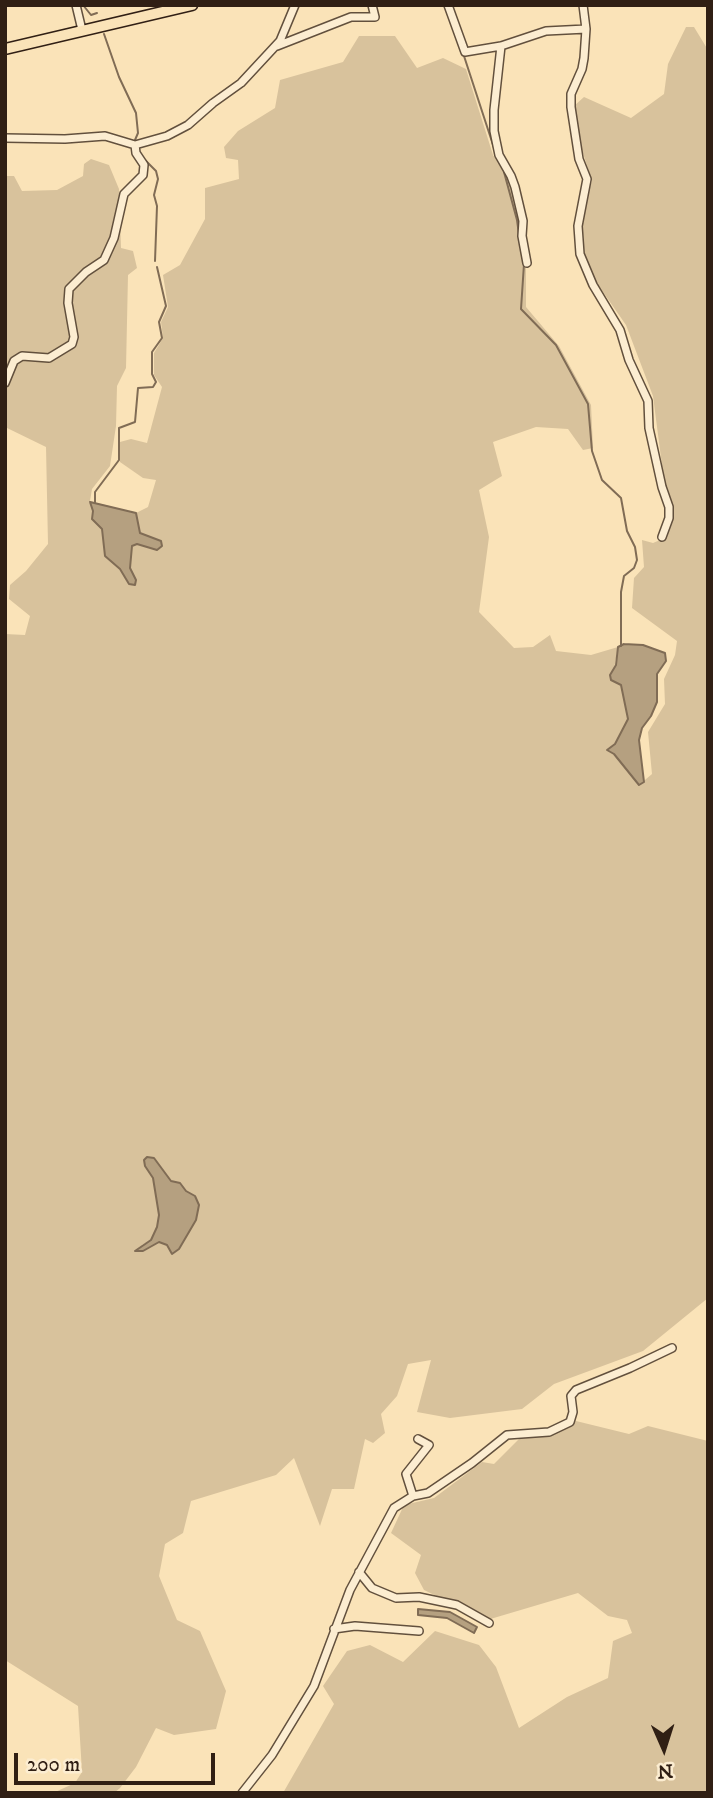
<!DOCTYPE html>
<html>
<head>
<meta charset="utf-8">
<style>
  body { margin:0 }
  #map { position:relative; width:713px; height:1798px; overflow:hidden; background:#fae3b8; font-family:"IM FELL DW Pica",serif }
  canvas { display:block }
  .frame { position:absolute; inset:0; border:7px solid #301f14; pointer-events:none }
  .north { position:absolute; left:629px; top:1714px; width:70px; height:70px; -webkit-text-stroke:5px #fcedd1; paint-order:stroke; rotate:177deg; font-size:19px; font-weight:700; line-height:28px; text-align:center; color:#301f14 }
  .north::after { content:''; display:block; margin:auto; width:24px; height:32px; background:#301f14; clip-path:polygon(50% 0,100% 100%,50% 72%,0 100%) }
  .scale { position:absolute; left:14px; top:1753px; width:201px; height:32px; box-sizing:border-box; border:4px solid #301f14; border-top:0; padding-left:9px; font-size:21px; line-height:24px; white-space:nowrap; color:#301f14; -webkit-text-stroke:5px #fcedd1; paint-order:stroke }
</style>
</head>
<body>
<div id="map">
<canvas width="713" height="1798"></canvas>
<div class="frame"></div>
<div class="north">N</div>
<div class="scale">200 m</div>
</div>
<script>
const ctx = document.querySelector('canvas').getContext('2d');
ctx.lineJoin = 'round';
function paint(path, color) {
  ctx.fillStyle = color;
  ctx.fill(path, 'evenodd');
}
function shape(rows) {
  const path = new Path2D();
  for (const r of rows) {
    path.moveTo(r[0], r[1]);
    for (let i = 2; i < r.length; i += 2) path.lineTo(r[i], r[i + 1]);
  }
  return path;
}
function stroke(path, color, width, dash) {
  ctx.strokeStyle = color;
  ctx.lineWidth = width;
  ctx.lineCap = dash ? 'butt' : 'round';
  ctx.setLineDash(dash || []);
  ctx.stroke(path);
}
const green = shape([
  [686,27,694,27,708,50,708,1298,643,1351,554,1384,522,1409,450,1418,417,1412,431,1360,408,1364,397,1396,381,1414,385,1433,373,1443,365,1439,354,1489,332,1489,320,1526,294,1458,276,1475,191,1501,183,1533,165,1544,159,1576,177,1620,200,1631,226,1691,216,1729,174,1735,156,1728,136,1767,120,1788,114,1793,53,1793,75,1783,82,1772,78,1706,5,1660,5,634,25,635,30,616,9,599,10,585,26,571,48,544,46,447,5,427,5,176,14,176,22,191,57,190,83,176,84,164,91,159,109,165,119,189,121,248,133,251,137,268,128,275,126,368,117,386,116,426,110,466,92,489,90,501,136,513,148,507,156,480,143,478,120,462,120,442,131,439,147,443,162,387,154,375,154,353,163,338,161,322,168,307,163,275,180,265,205,219,205,188,239,179,238,160,226,158,224,147,238,131,275,108,280,80,343,62,359,36,395,36,417,68,443,58,466,69,493,155,508,179,520,221,520,236,526,268,526,307,559,346,591,405,593,448,583,450,568,429,536,427,493,442,502,476,479,490,489,537,479,612,514,648,533,647,550,635,556,651,591,655,618,647,612,680,621,685,628,719,615,744,614,754,639,785,652,774,648,732,665,704,664,679,675,655,677,641,632,608,634,578,644,567,642,540,653,543,667,537,673,513,663,473,653,396,626,325,596,282,584,252,581,227,584,205,592,181,581,147,574,106,584,97,631,118,664,94,668,64],
  [154,1158,172,1182,180,1183,186,1191,195,1196,167,1245,159,1242,143,1251,142,1245,151,1240,157,1227,159,1215,153,1178,145,1166],
  [576,1421,629,1434,648,1426,708,1441,708,1793,283,1793,334,1704,323,1686,347,1651,370,1645,403,1662,435,1631,479,1645,496,1667,519,1728,567,1697,608,1678,613,1641,632,1633,627,1620,608,1616,578,1593,487,1620,424,1590,415,1573,421,1555,391,1533,404,1505,434,1498,482,1462,494,1464,523,1435,554,1435]
]);
const water = shape([
  [90,502,136,513,140,533,161,541,162,546,157,550,137,544,132,546,130,568,136,580,135,585,129,584,120,569,105,556,102,529,92,519,93,511,90,502],
  [624,644,643,645,665,653,666,661,657,674,657,702,651,716,642,728,639,740,644,782,639,785,614,754,607,750,615,744,628,719,621,685,611,680,610,675,616,665,618,647,624,644],
  [147,1157,154,1158,171,1181,180,1183,186,1191,195,1196,199,1205,196,1220,179,1249,172,1254,167,1245,159,1242,143,1251,135,1251,151,1240,157,1227,159,1215,153,1178,145,1166,144,1160,147,1157],
  [418,1609,450,1612,477,1627,474,1633,447,1618,418,1615,418,1609]
]);
const stream = shape([
  [83,5,91,15,97,13],
  [104,34,119,77,136,113,138,133,135,140],
  [464,56,495,151],
  [145,160,156,171,158,179,154,195,157,206,155,261],
  [504,172,517,220,522,255],
  [524,264,521,309,556,345,588,404,592,451,602,480,621,498,627,531,635,547,637,560,634,568,624,576,621,592,621,646],
  [95,503,95,492,119,460,119,428,135,422,138,388,153,387,156,382,152,374,152,352,162,338,159,322,166,306,157,267]
]);
const minor = shape([
  [76,5,82,30],
  [448,5,465,52,501,46,546,31,586,29],
  [583,5,586,29,584,58,582,69,571,94,571,107,579,159,587,179,578,226,580,254,593,285,620,330,629,360,648,401,649,428,662,487,669,507,669,518,662,537],
  [277,46,351,17,375,17,372,5],
  [501,46,494,110,494,131,499,155,511,176,515,187,523,221,522,236,527,263],
  [5,138,65,139,105,136,135,145,167,136,188,125,213,103,241,83,280,41,295,5],
  [5,383,14,361,22,356,49,358,72,344,74,337,68,303,69,289,86,272,104,260,114,238,124,194,143,175,144,165,136,153,135,145],
  [413,1496,406,1474,429,1445,418,1439],
  [359,1572,372,1588,396,1598,419,1597,457,1605,489,1623],
  [334,1629,355,1626,419,1631],
  [242,1793,272,1755,314,1686,350,1590,394,1508,413,1496,428,1493,472,1463,507,1435,549,1432,570,1422,573,1412,571,1396,576,1390,630,1368,672,1348]
]);
const highway = shape([
  [5,49,192,5]
]);
paint(green, '#d8c29c');
paint(water, '#b5a080');
stroke(water, '#806c55', 2);
stroke(stream, '#806c55', 2);
stroke(minor, '#62503d', 10);
stroke(highway, '#301f14', 13);
stroke(minor, '#fcedd1', 7);
stroke(highway, '#fae3b8', 10);
</script>
</body>
</html>
